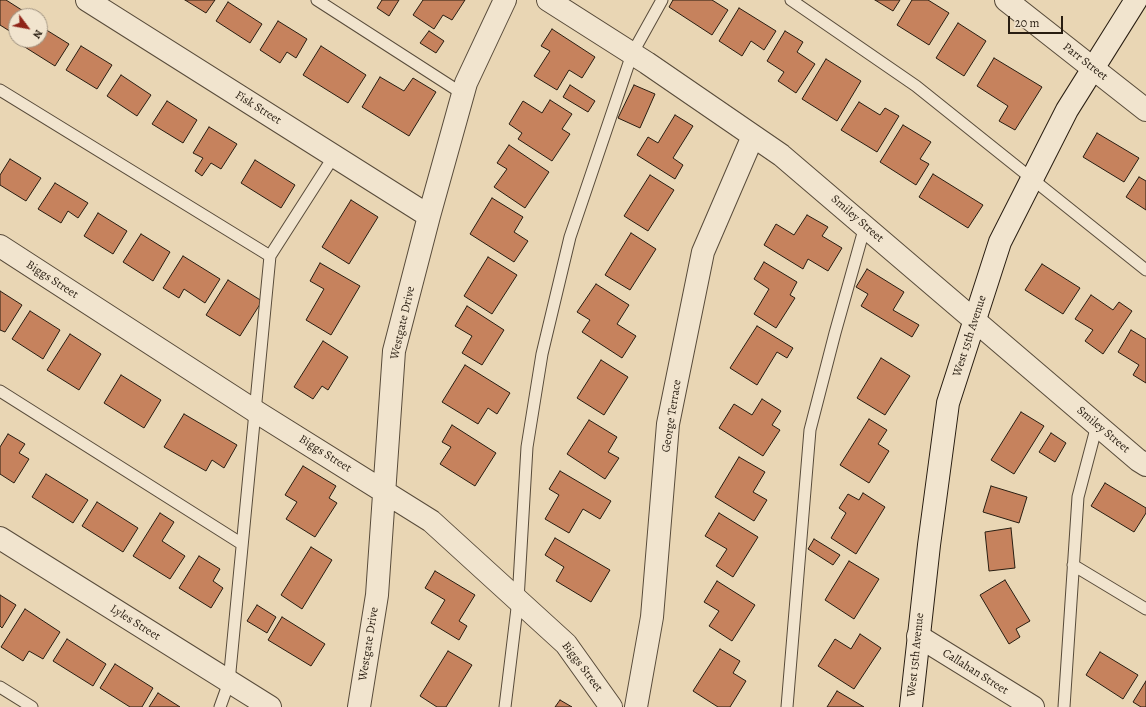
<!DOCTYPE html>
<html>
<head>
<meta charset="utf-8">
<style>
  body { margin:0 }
  #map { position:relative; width:1146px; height:707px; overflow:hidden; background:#e9d6b4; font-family:Alegreya,serif }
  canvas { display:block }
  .north { position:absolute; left:8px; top:8px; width:40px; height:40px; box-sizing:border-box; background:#f1e4ce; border:1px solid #a19482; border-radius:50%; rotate:122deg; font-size:11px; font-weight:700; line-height:16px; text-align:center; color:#281d11 }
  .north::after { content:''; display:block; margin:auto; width:14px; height:18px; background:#8f2418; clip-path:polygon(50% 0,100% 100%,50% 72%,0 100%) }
  .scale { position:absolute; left:1008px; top:16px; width:55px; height:18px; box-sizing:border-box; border:2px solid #281d11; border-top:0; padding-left:5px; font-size:12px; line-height:14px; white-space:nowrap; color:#281d11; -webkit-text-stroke:3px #f1e4ce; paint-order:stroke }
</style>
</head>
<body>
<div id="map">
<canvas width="1146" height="707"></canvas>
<div class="north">N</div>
<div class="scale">20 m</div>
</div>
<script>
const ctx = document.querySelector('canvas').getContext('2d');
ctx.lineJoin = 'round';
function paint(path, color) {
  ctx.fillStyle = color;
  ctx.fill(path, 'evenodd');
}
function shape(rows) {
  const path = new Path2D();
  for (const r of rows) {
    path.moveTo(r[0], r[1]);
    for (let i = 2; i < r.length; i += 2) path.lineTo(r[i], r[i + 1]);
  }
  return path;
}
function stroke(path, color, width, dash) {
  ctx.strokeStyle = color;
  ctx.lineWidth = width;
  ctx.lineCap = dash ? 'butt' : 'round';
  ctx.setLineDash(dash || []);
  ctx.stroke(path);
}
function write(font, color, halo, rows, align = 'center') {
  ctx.font = font + ' Alegreya,serif';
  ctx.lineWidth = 3;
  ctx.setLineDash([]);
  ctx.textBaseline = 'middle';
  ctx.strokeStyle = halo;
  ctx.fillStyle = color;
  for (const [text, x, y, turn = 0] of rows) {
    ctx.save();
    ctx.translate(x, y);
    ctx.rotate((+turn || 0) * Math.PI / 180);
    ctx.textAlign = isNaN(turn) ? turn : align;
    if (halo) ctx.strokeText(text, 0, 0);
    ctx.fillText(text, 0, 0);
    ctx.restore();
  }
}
const building = shape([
  [0,0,6,0,28,14,27,16,16,16,16,35,0,25,0,0],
  [185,0,215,0,206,13,185,0],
  [382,0,399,0,389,16,377,8,382,0],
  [423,0,465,0,452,20,443,15,434,29,413,15,423,0],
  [673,0,712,0,728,10,712,35,669,7,673,0],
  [875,0,900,0,893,11,875,0],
  [912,0,928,0,949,13,929,45,897,25,912,0],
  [228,2,262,24,250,43,216,21,228,2],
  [739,8,776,31,764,50,751,41,742,56,719,41,739,8],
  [278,21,307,39,296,58,287,52,280,63,260,50,278,21],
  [958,23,986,41,964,76,936,58,958,23],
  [40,26,69,44,55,66,20,44,23,40,40,40,40,26],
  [552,29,595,57,582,78,569,70,557,90,534,76,550,51,541,46,552,29],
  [429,31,444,41,436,53,420,43,429,31],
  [785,31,803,42,797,52,815,64,796,93,778,81,784,72,767,61,785,31],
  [81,46,112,65,97,89,66,70,81,46],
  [321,46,366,75,348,103,303,75,321,46],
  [994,58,1042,87,1015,130,999,121,1008,106,977,86,994,58],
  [826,59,861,81,837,121,802,99,826,59],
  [121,75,151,95,137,116,107,96,121,75],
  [380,77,404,91,413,78,436,92,409,136,362,107,380,77],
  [570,85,595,101,588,112,563,97,570,85],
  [634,85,655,94,640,128,618,118,634,85],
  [550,100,572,114,562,129,570,134,552,161,518,139,522,133,509,124,523,101,542,113,550,100],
  [167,101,197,120,183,143,152,124,167,101],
  [859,102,880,115,885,108,899,116,877,152,841,130,859,102],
  [675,115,693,126,673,158,683,165,675,179,637,155,648,137,658,143,675,115],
  [903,125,931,142,920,159,929,164,916,185,880,162,903,125],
  [209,127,237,144,221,169,211,163,202,176,195,171,203,158,193,153,209,127],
  [1097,133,1139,158,1124,182,1083,157,1097,133],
  [509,145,549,172,525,208,494,187,507,169,497,163,509,145],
  [10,159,41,178,26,201,0,185,0,175,10,159],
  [255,160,295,185,281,208,241,183,255,160],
  [933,174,983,205,968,228,919,197,933,174],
  [650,175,674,190,648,231,624,216,650,175],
  [1139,177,1146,181,1146,210,1126,197,1139,177],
  [55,183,88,203,78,218,68,211,61,223,38,209,55,183],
  [492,198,523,217,514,232,528,241,514,262,470,234,492,198],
  [351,200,378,217,349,264,322,247,351,200],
  [98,213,127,231,113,254,84,236,98,213],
  [807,215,828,227,822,236,842,248,828,271,808,259,803,269,764,245,776,224,794,235,807,215],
  [631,233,656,249,630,290,605,275,631,233],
  [141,234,170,252,153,281,123,262,141,234],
  [183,256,220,279,205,303,184,289,179,298,163,288,183,256],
  [488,257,517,275,492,314,464,296,488,257],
  [764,262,797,282,790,295,795,298,776,328,754,314,769,289,754,279,764,262],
  [320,263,360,286,331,335,306,320,324,289,310,281,320,263],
  [1042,264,1080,288,1063,314,1025,290,1042,264],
  [867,269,904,292,893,310,919,325,912,337,861,306,868,294,856,287,867,269],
  [228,280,262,301,240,336,206,315,228,280],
  [596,284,629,305,617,324,636,336,622,358,582,332,590,320,577,312,596,284],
  [0,291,22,305,5,332,0,330,0,291],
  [1091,295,1113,310,1119,302,1132,311,1103,354,1085,341,1093,330,1075,319,1091,295],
  [467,306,504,330,482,365,462,353,472,336,455,326,467,306],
  [30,311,60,330,43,359,12,339,30,311],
  [757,326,793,348,787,358,777,352,757,385,730,368,757,326],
  [1131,330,1146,339,1146,383,1133,375,1139,365,1118,352,1131,330],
  [70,334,101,354,79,390,47,370,70,334],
  [323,341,348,357,328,390,322,386,313,399,294,387,323,341],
  [881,358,910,376,885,415,857,398,881,358],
  [601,360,628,377,604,415,577,398,601,360],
  [465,365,510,393,497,414,488,408,478,424,442,402,465,365],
  [121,375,161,400,144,428,104,403,121,375],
  [762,399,781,411,772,425,780,430,763,456,719,428,734,404,752,415,762,399],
  [1021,412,1044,426,1014,474,991,460,1021,412],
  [184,414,237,445,224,468,212,460,206,471,164,447,184,414],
  [869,419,887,430,878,444,889,451,869,483,840,465,869,419],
  [589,420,617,437,608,452,619,458,605,479,567,454,589,420],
  [452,425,496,453,475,486,440,464,451,447,442,442,452,425],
  [1051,433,1066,443,1055,462,1039,452,1051,433],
  [8,434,25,444,19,453,29,459,14,483,0,474,0,447,8,434],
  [739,457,765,472,753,492,767,500,754,521,715,497,739,457],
  [303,466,336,486,329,498,337,503,315,537,286,519,297,502,285,495,303,466],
  [560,471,611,501,600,519,583,509,569,533,545,519,559,495,549,489,560,471],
  [46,474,88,500,73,523,32,497,46,474],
  [1105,483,1146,508,1146,513,1134,532,1091,506,1105,483],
  [991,486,1027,497,1019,523,983,512,991,486],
  [863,493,885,507,856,554,831,538,846,513,839,508,848,494,859,500,863,493],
  [97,502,138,528,123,552,82,526,97,502],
  [160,513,174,522,162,541,185,556,170,579,133,556,160,513],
  [719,513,758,537,733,577,716,566,727,549,705,536,719,513],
  [1011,528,1015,568,989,571,985,532,1011,528],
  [555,538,610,570,591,602,556,581,564,567,545,555,555,538],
  [814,539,840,555,833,565,808,549,814,539],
  [311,547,332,560,302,609,281,595,311,547],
  [199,556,220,569,213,581,223,588,211,608,179,588,199,556],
  [849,561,879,579,854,619,825,600,849,561],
  [435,571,475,595,459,621,467,626,459,640,431,623,445,600,425,588,435,571],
  [1005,580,1030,621,1016,629,1020,637,1009,644,980,595,1005,580],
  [717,581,755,605,732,641,709,626,719,611,704,602,717,581],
  [0,595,16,605,2,628,0,626,0,595],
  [257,605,276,617,267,633,247,621,257,605],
  [25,609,60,632,43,659,29,651,23,661,1,647,25,609],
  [282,617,325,644,311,666,268,640,282,617],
  [860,634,881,648,854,689,818,666,835,639,851,649,860,634],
  [67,639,106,664,93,686,53,661,67,639],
  [720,649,740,661,733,673,746,681,730,707,718,707,693,691,720,649],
  [448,651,472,665,446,707,437,707,420,696,448,651],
  [1100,652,1138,675,1123,699,1086,675,1100,652],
  [115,664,153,688,142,707,130,707,100,688,115,664],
  [1146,681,1146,707,1141,707,1133,702,1146,681],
  [837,691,864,707,827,707,837,691],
  [158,693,180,707,149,707,158,693],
  [560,700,572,707,555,707,560,700]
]);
const lane = shape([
  [317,0,463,94],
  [791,0,916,86,1146,270],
  [0,90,270,256],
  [0,391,242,544],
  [1073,565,1146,609],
  [0,687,32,707],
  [220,707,229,682,270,256,334,156],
  [505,707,518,600,527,447,542,354,570,237,632,54,662,0],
  [787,707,810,430,835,333,865,226],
  [1064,707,1078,497,1097,425]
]);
const street = shape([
  [87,0,429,216],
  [548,0,647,63,781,155,1138,460,1146,465],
  [1006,0,1146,110],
  [0,246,255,411,431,521,566,644,611,707],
  [0,538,270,707],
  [918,636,1033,707],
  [359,707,377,595,394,351,429,216,466,83,505,0],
  [636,707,652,617,668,424,703,252,753,136]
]);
const secondary = shape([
  [911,707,929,545,948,403,1000,242,1067,110,1136,0]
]);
const streetNames = [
  ["Parr Street",1085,62,38],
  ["Fisk Street",258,108,32],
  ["Smiley Street",857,219,41],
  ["Biggs Street",52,280,33],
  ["Westgate Drive",403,323,-77],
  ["West 15th Avenue",970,336,-72],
  ["George Terrace",672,416,-81],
  ["Smiley Street",1103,430,40],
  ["Biggs Street",325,454,32],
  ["Lyles Street",135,623,32],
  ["Westgate Drive",369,644,-81],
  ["West 15th Avenue",916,655,-84],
  ["Biggs Street",582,667,53],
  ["Callahan Street",975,672,32]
];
paint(building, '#c6825d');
stroke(building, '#281d11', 1);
stroke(lane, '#584b3a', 13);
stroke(street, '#584b3a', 24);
stroke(secondary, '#281d11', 24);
stroke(lane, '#f1e4ce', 11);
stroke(street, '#f1e4ce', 22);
stroke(secondary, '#f1e4ce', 22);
write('12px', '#281d11', '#f1e4ce', streetNames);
</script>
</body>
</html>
